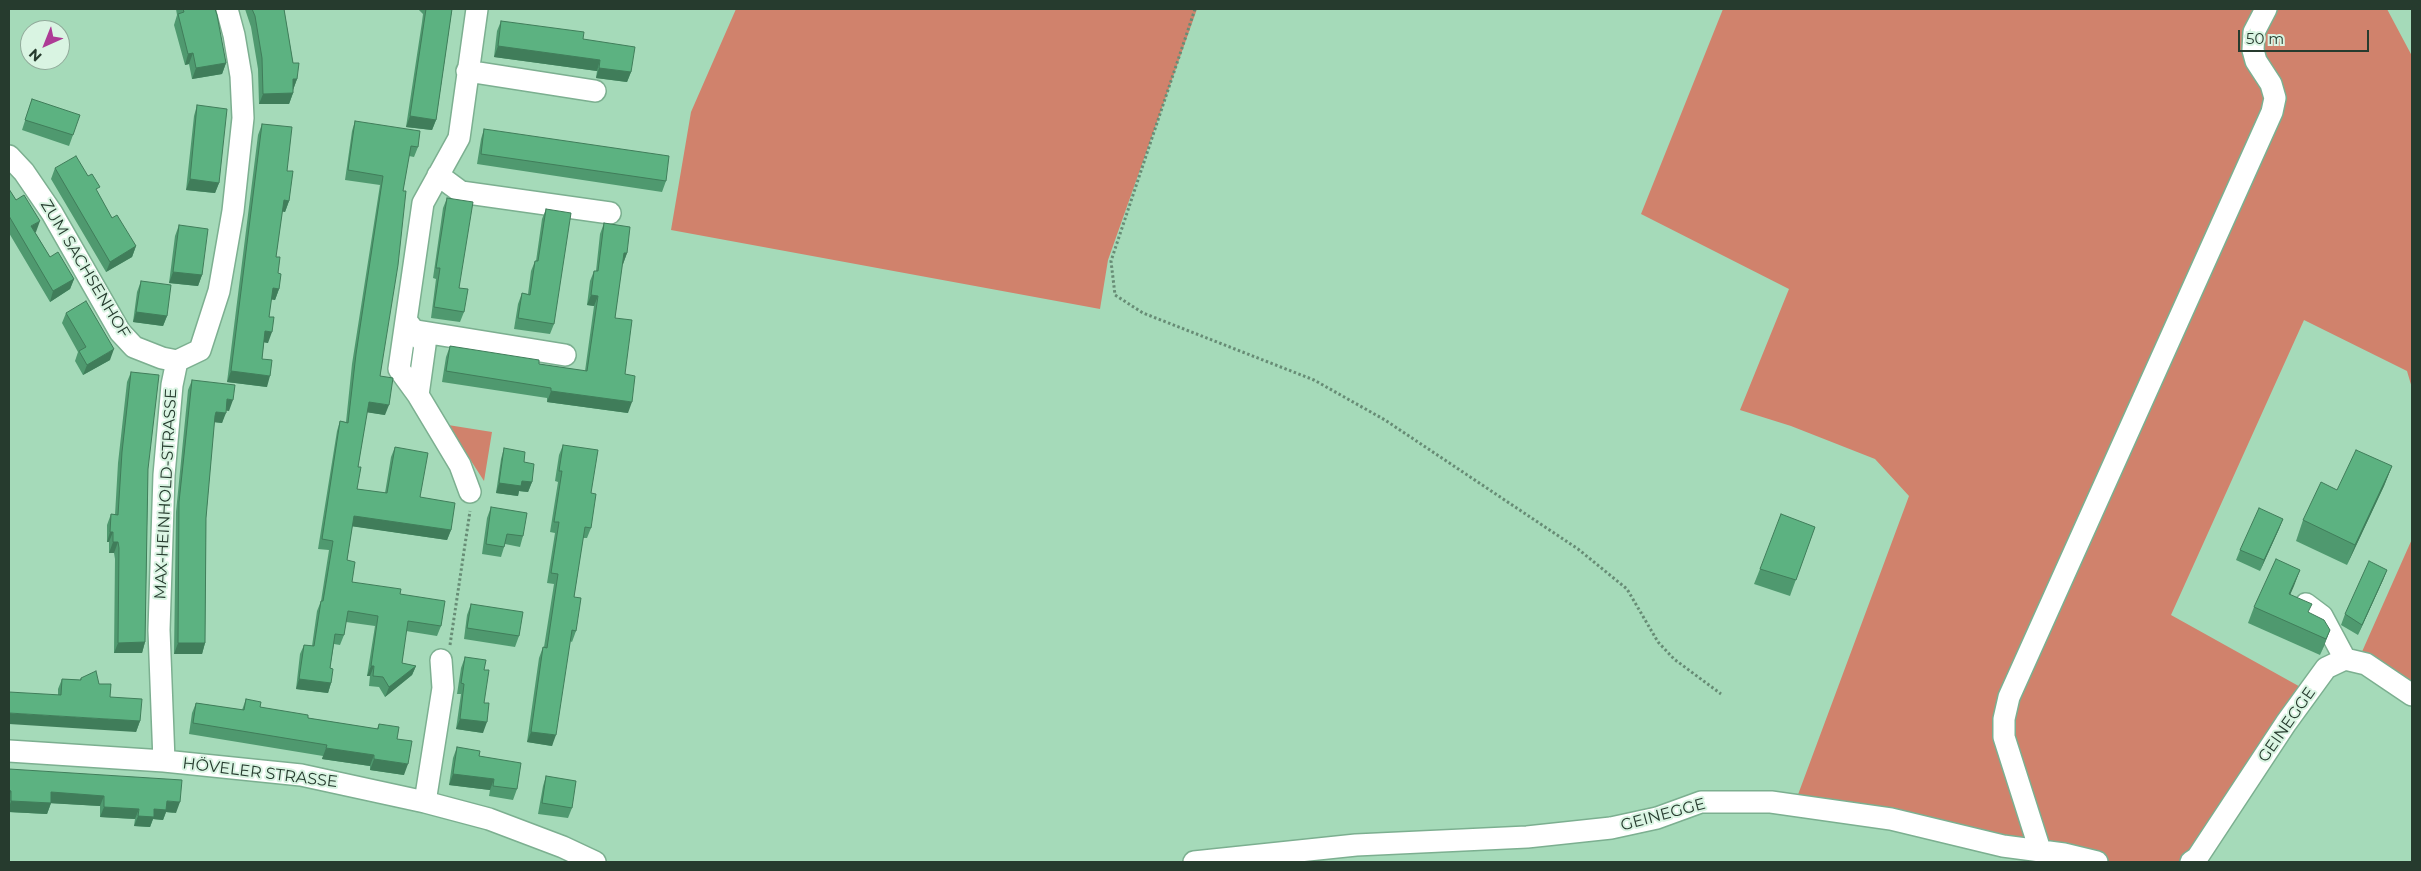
<!DOCTYPE html>
<html>
<head>
<meta charset="utf-8">
<style>
  body { margin:0 }
  #map { position:relative; width:2421px; height:871px; overflow:hidden; background:#a5dab9; font-family:Montserrat,sans-serif }
  canvas { display:block }
  .frame { position:absolute; inset:0; border:10px solid #263b2e; pointer-events:none }
  .north { position:absolute; left:20px; top:20px; width:50px; height:50px; box-sizing:border-box; background:#d9f4e2; border:1px solid #91aa9a; border-radius:50%; rotate:224deg; font-size:14px; font-weight:700; line-height:20px; text-align:center; color:#263b2e }
  .north::after { content:''; display:block; margin:auto; width:18px; height:22px; background:#ad3b95; clip-path:polygon(50% 0,100% 100%,50% 72%,0 100%) }
  .scale { position:absolute; left:2238px; top:30px; width:131px; height:22px; box-sizing:border-box; border:2px solid #263b2e; border-top:0; padding-left:6px; font-size:15px; line-height:18px; white-space:nowrap; color:#263b2e; -webkit-text-stroke:4px #d9f4e2; paint-order:stroke }
</style>
</head>
<body>
<div id="map">
<canvas width="2421" height="871"></canvas>
<div class="frame"></div>
<div class="north">N</div>
<div class="scale">50 m</div>
</div>
<script>
const ctx = document.querySelector('canvas').getContext('2d');
ctx.lineJoin = 'round';
function paint(path, color) {
  ctx.fillStyle = color;
  ctx.fill(path, 'evenodd');
}
function shape(rows) {
  const path = new Path2D();
  for (const r of rows) {
    path.moveTo(r[0], r[1]);
    for (let i = 2; i < r.length; i += 2) path.lineTo(r[i], r[i + 1]);
  }
  return path;
}
function stroke(path, color, width, dash) {
  ctx.strokeStyle = color;
  ctx.lineWidth = width;
  ctx.lineCap = dash ? 'butt' : 'round';
  ctx.setLineDash(dash || []);
  ctx.stroke(path);
}
function write(font, color, halo, rows, align = 'center') {
  ctx.font = font + ' Montserrat,sans-serif';
  ctx.lineWidth = 4;
  ctx.setLineDash([]);
  ctx.textBaseline = 'middle';
  ctx.strokeStyle = halo;
  ctx.fillStyle = color;
  for (const [text, x, y, turn = 0] of rows) {
    ctx.save();
    ctx.translate(x, y);
    ctx.rotate((+turn || 0) * Math.PI / 180);
    ctx.textAlign = isNaN(turn) ? turn : align;
    if (halo) ctx.strokeText(text, 0, 0);
    ctx.fillText(text, 0, 0);
    ctx.restore();
  }
}
const green = shape([
  [736,9,1197,9,1108,260,1100,309,671,230,691,112],
  [1723,9,2387,9,2412,56,2412,388,2407,371,2304,320,2171,615,2304,689,2183,862,2114,862,2053,848,1796,800,1909,496,1875,459,1791,426,1740,410,1789,289,1641,214],
  [448,425,492,432,484,481],
  [2412,539,2412,688,2361,654]
]);
const path = shape([
  [1195,9,1111,261,1115,295,1143,313,1314,380,1385,420,1578,549,1627,589,1658,642,1674,659,1721,694],
  [450,645,470,511]
]);
const minor = shape([
  [467,71,595,91],
  [9,156,24,172,52,213,120,332,134,347,162,358,177,361],
  [438,175,461,192,610,213],
  [409,324,425,345,418,395],
  [417,331,565,355],
  [470,492,460,465,418,395,399,369,423,203,459,138,477,9],
  [2306,604,2322,616,2345,659],
  [9,751,164,761,301,775,425,802,489,819,563,847,595,862],
  [164,761,159,630,164,475,172,385,177,361,200,350,219,291,233,211,243,118,241,76,234,35,227,9],
  [425,802,443,688,441,660],
  [2040,850,2004,737,2004,719,2009,697,2272,112,2275,98,2271,84,2256,61,2253,50,2254,32,2266,9],
  [1194,862,1356,845,1527,837,1611,828,1657,818,1701,802,1771,802,1891,819,2003,846,2064,854,2097,862],
  [2191,862,2197,858,2286,723,2326,668,2345,659,2366,664,2412,695]
]);
const wall = shape([
  [176,9,215,9,226,63,222,74,192,79,189,64,185,65,174,25,177,15],
  [245,9,284,9,293,63,297,79,293,90,293,93,289,104,259,104,258,69,251,27],
  [418,9,452,9,436,120,432,130,406,127,422,22,423,14],
  [501,21,583,39,631,72,627,82,596,78,597,71,494,57,497,31],
  [32,99,73,135,69,146,22,130],
  [197,105,219,183,215,193,186,190,194,116],
  [355,121,418,147,414,157,409,156,403,191,380,376,385,415,367,412,358,467,357,489,385,493,391,457,395,447,420,497,451,530,447,540,352,526,347,560,352,582,400,594,441,626,437,636,406,631,402,663,416,666,412,675,385,697,379,687,369,686,370,676,367,676,375,626,346,622,344,635,340,645,334,644,330,668,331,683,328,693,296,689,300,654,304,645,312,646,317,611,321,601,329,550,318,549,337,431,340,421,346,422,352,364,380,185,345,180,352,131],
  [262,124,287,171,289,201,285,212,282,211,276,257,278,273,279,289,275,300,271,299,269,317,268,343,264,342,262,359,267,387,227,382,258,135],
  [484,129,666,181,662,192,477,164,481,139],
  [55,168,98,193,112,218,136,246,132,257,106,272,51,179],
  [9,189,36,232,35,232,50,257,74,279,70,289,50,302,9,233],
  [447,198,459,288,464,312,460,322,431,318,436,279,433,278,443,208],
  [546,209,554,324,550,334,514,329,518,304,522,293,528,294,531,271,535,261,536,261,542,219],
  [604,223,627,253,623,264,622,264,615,318,625,374,628,413,547,402,547,398,442,382,446,357,450,346,539,364,585,371,594,306,587,305,590,281,594,271,596,271,600,234],
  [179,225,202,275,198,286,169,283,175,236],
  [141,281,167,316,163,326,133,322,137,292],
  [66,313,110,360,83,375,75,361,78,352,62,323],
  [131,372,148,469,145,642,142,653,114,653,115,559,114,553,109,553,109,542,107,542,107,525,111,514,115,515,118,463,127,382],
  [192,380,229,411,226,410,222,423,214,422,206,518,205,643,202,654,174,654,176,512,188,390],
  [563,445,591,493,591,528,587,538,583,538,574,597,576,631,572,642,570,641,552,746,527,742,539,658,543,647,544,647,554,584,547,583,555,533,550,532,558,482,555,481,559,455],
  [504,448,524,462,532,482,528,492,519,491,518,496,496,493,501,459],
  [2392,466,2384,486,2347,565,2296,541,2303,520,2337,490],
  [491,507,523,536,520,547,505,544,501,557,482,554,487,518],
  [2283,519,2279,529,2260,571,2236,560,2240,550],
  [1815,527,1790,596,1754,584,1760,569],
  [2300,570,2290,594,2309,613,2330,630,2320,655,2248,623,2254,607],
  [2387,570,2383,580,2358,635,2341,625,2345,614],
  [471,604,519,636,515,647,464,639,467,615],
  [465,657,484,670,483,733,456,729,461,694,457,694,461,668],
  [81,678,99,684,110,697,140,721,136,732,58,695,58,689,62,679,80,680],
  [246,699,260,707,308,718,377,729,379,724,397,739,404,775,370,770,370,766,322,759,323,756,189,734,192,713,196,703,242,710],
  [457,747,479,756,517,789,513,800,489,796,490,790,449,785,453,758],
  [9,769,176,813,166,812,163,820,153,819,150,827,134,826,135,819,100,817,100,806,51,803,47,814,9,812],
  [546,776,572,808,568,818,538,814,543,786]
]);
const shadedWall = shape([
  [498,46,600,60,597,71,494,57],
  [193,53,189,64,185,65,188,54],
  [226,63,222,74,192,79,196,68],
  [599,68,631,72,627,82,596,78],
  [293,79,297,79,293,90,289,89],
  [293,93,289,104,259,104,263,94],
  [410,116,436,120,432,130,406,127],
  [190,179,219,183,215,193,186,190],
  [284,200,289,201,285,212,280,211],
  [40,221,36,232,27,237,31,226],
  [136,246,132,257,106,272,110,262],
  [624,253,627,253,623,264,620,264],
  [173,272,202,275,198,286,169,283],
  [74,279,70,289,50,302,53,291],
  [273,288,279,289,275,300,269,299],
  [591,295,598,296,594,306,587,305],
  [136,312,167,316,163,326,133,322],
  [265,331,272,332,268,343,262,342],
  [114,349,110,360,83,375,87,365],
  [231,371,270,376,267,387,227,382],
  [551,391,632,402,628,413,547,402],
  [227,399,233,400,229,411,223,410],
  [369,402,389,405,385,415,365,412],
  [216,412,226,413,222,423,213,422],
  [2392,466,2384,486,2347,565,2355,545],
  [522,481,532,482,528,492,519,491,518,496,496,493,499,483],
  [354,516,451,530,447,540,350,526],
  [2283,519,2279,529,2260,571,2264,560],
  [110,532,113,532,109,542,107,542],
  [113,542,118,542,114,553,109,553],
  [2300,570,2294,586,2284,609,2289,594],
  [2387,570,2383,580,2358,635,2362,625],
  [2330,630,2324,646,2320,655,2326,639],
  [145,642,142,653,114,653,118,643],
  [178,643,205,643,202,654,174,654],
  [371,666,374,666,370,676,367,676],
  [416,666,412,675,385,697,389,687],
  [299,679,331,683,328,693,296,689],
  [9,713,140,721,136,732,9,724],
  [460,719,487,722,483,733,456,729],
  [531,732,556,735,552,746,527,742],
  [326,748,374,755,370,766,322,759],
  [374,759,408,764,404,775,370,770],
  [453,774,494,779,490,790,449,785],
  [9,790,11,791,9,798],
  [51,792,104,796,100,806,47,803],
  [11,801,51,803,47,814,9,812,9,807],
  [167,801,180,802,176,813,166,812,163,820,153,819,150,827,134,826,138,816,154,809],
  [104,807,139,809,135,819,100,817]
]);
const building = shape([
  [183,9,215,9,217,15,226,63,196,68,193,53,188,54,178,14,184,12,183,9],
  [252,9,284,9,293,63,299,63,297,79,293,79,293,93,263,94,262,58,255,16,252,9],
  [426,9,452,9,436,120,410,116,426,9],
  [501,21,584,32,583,39,635,47,631,72,599,68,600,60,498,46,501,21],
  [32,99,80,115,73,135,25,120,32,99],
  [197,105,227,109,219,183,190,179,197,105],
  [355,121,420,131,418,147,411,146,403,191,406,191,398,265,380,376,393,378,389,405,369,402,358,467,361,467,357,489,387,493,395,447,428,453,420,497,455,503,451,530,354,516,347,560,355,562,352,582,401,589,400,594,445,601,441,626,408,621,402,663,416,666,389,687,383,677,373,676,374,666,371,666,378,616,348,611,344,635,335,634,330,668,333,669,331,683,299,679,304,645,314,646,321,601,323,601,333,541,322,539,340,421,348,423,356,354,383,176,348,170,355,121],
  [262,124,292,127,287,171,293,171,289,201,284,200,276,257,280,257,278,273,281,274,279,289,273,288,269,317,274,317,272,332,265,331,262,359,272,360,270,376,231,371,262,124],
  [484,129,669,156,666,181,481,154,484,129],
  [76,156,88,176,92,174,100,187,96,189,112,218,117,215,136,246,110,262,55,168,76,156],
  [9,189,16,200,24,195,40,221,31,226,50,257,58,252,74,279,53,291,9,216,9,189],
  [447,198,473,202,459,288,468,289,464,312,434,307,440,268,436,268,447,198],
  [546,209,571,213,554,324,518,318,522,293,530,295,535,261,538,261,546,209],
  [604,223,630,227,627,253,624,253,615,318,632,320,625,374,635,376,632,402,551,391,551,388,446,371,450,346,539,360,539,364,587,371,598,296,591,295,594,271,598,271,604,223],
  [179,225,208,229,202,275,173,272,179,225],
  [141,281,171,285,167,316,136,312,141,281],
  [86,301,114,349,87,365,79,351,86,347,66,313,86,301],
  [131,372,159,375,148,469,145,642,118,643,119,548,118,542,113,542,113,532,110,532,111,514,118,515,122,452,131,372],
  [192,380,235,385,233,400,227,399,226,413,216,412,215,416,206,518,205,643,178,643,179,502,192,380],
  [563,445,598,450,591,493,596,494,591,528,585,527,574,597,581,598,576,631,572,630,556,735,531,732,543,647,547,648,558,574,551,573,559,522,554,522,562,471,559,471,563,445],
  [504,448,525,452,524,462,534,464,532,482,522,481,521,486,499,483,504,448],
  [2356,450,2392,466,2355,545,2303,520,2321,482,2337,490,2356,450],
  [491,507,527,513,523,536,507,534,504,547,486,544,491,507],
  [2259,508,2283,519,2264,560,2240,550,2259,508],
  [1781,514,1815,527,1796,580,1760,569,1781,514],
  [2276,559,2300,570,2289,594,2312,604,2308,612,2324,620,2330,630,2326,639,2254,607,2276,559],
  [2369,561,2387,570,2362,625,2345,614,2369,561],
  [471,604,523,612,519,636,467,628,471,604],
  [465,657,486,660,484,670,489,670,484,703,489,703,487,722,460,719,464,684,461,683,465,657],
  [96,671,99,684,111,684,110,697,142,699,140,721,9,713,9,692,61,695,62,679,81,680,81,678,96,671],
  [246,699,261,702,260,707,308,715,308,718,378,729,379,724,399,727,397,739,412,741,408,764,374,759,374,755,326,748,327,745,193,723,196,703,244,710,246,699],
  [457,747,480,751,479,756,521,763,517,789,493,786,494,779,453,774,457,747],
  [9,769,182,780,180,802,167,801,166,810,154,809,154,817,138,816,139,809,104,807,104,796,51,792,51,803,11,801,11,791,9,790,9,769],
  [546,776,576,781,572,808,542,803,546,776]
]);
const streetNames = [
  ["ZUM SACHSENHOF",85,269,59],
  ["MAX-HEINHOLD-STRASSE",166,494,-87],
  ["GEINEGGE",2287,725,-55],
  ["HÖVELER STRASSE",260,773,7],
  ["GEINEGGE",1663,815,-15]
];
paint(green, '#d0826c');
stroke(minor, '#7caf90', 24);
stroke(path, '#678c75', 3, [2.5, 2.5]);
stroke(minor, '#fff', 21);
paint(wall, '#4f996f');
paint(shadedWall, '#407d5a');
paint(building, '#5cb281');
stroke(building, '#407d5a', 1);
write('16px', '#263b2e', '#d9f4e2', streetNames);
</script>
</body>
</html>
